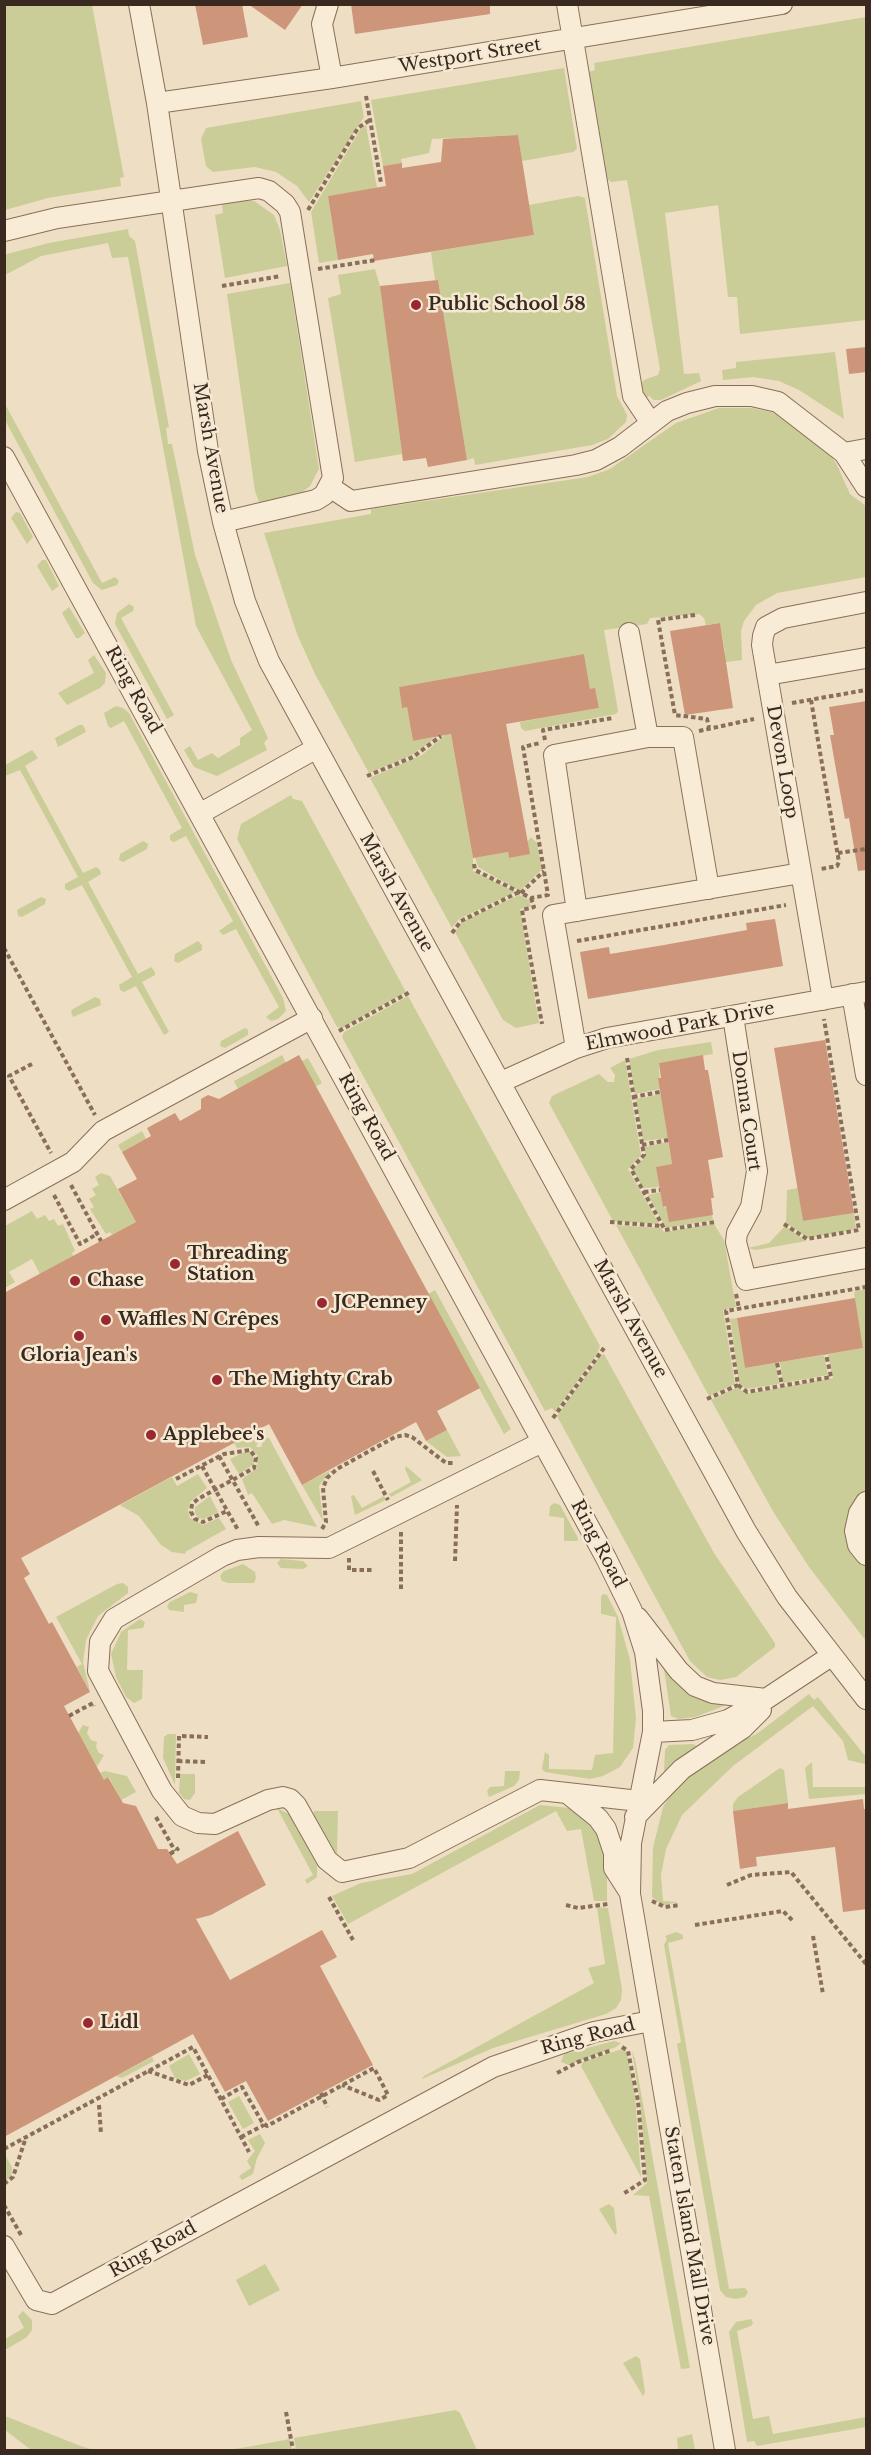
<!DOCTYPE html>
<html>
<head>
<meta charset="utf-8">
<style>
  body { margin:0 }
  #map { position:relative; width:871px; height:2455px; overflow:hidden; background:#eedec3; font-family:"Libre Baskerville",serif }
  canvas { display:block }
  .frame { position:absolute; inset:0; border:6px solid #39291e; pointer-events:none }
</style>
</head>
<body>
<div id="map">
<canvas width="871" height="2455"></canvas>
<div class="frame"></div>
</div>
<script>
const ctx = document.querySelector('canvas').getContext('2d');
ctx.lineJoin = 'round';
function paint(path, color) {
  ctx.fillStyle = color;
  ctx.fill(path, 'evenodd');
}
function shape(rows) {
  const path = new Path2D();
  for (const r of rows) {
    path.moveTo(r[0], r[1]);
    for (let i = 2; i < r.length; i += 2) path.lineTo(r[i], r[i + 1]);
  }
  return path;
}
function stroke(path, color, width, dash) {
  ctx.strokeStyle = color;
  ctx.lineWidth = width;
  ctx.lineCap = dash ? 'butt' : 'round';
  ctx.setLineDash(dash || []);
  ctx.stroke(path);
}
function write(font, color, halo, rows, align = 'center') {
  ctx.font = font + ' "Libre Baskerville",serif';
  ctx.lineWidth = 5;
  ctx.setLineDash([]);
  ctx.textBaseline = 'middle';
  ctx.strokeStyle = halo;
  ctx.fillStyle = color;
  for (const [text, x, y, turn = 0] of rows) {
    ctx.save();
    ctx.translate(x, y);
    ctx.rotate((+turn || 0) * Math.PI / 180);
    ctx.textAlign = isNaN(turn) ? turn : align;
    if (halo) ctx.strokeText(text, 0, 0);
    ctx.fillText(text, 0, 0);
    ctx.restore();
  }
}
const green = shape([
  [5,4,92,5,124,177,120,178,121,186,48,198,5,210],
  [866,17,866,320,740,334,737,297,728,297,718,205,665,213,684,374,699,373,701,381,661,400,654,400,649,396,645,398,641,384,644,380,658,375,660,369,627,180,611,182,607,179,589,72,595,70,594,63],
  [564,68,577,149,573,152,522,161,518,135,432,139,429,153,401,159,402,163,383,166,371,100],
  [361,101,364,117,309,202,297,186,276,172,255,167,213,172,206,166,201,139,206,128],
  [366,125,377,188,328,196,338,260,319,263,311,212,360,130],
  [578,196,585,198,617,396,627,415,626,422,608,439,592,445,475,465,474,458,467,460,438,280,435,280,431,252,534,235,529,205],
  [242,201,254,201,274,215,280,230,287,266,225,278,215,215,223,213,222,204],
  [128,229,129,236,135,241,169,427,166,428,168,444,172,444,195,555,231,660,268,738,264,743,267,750,217,776,194,767,184,750,190,746,198,760,212,753,218,758,240,745,240,738,252,730,196,626,128,257,112,258,108,243,41,256,5,275,5,255,7,254,49,243],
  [375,269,381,290,402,454,355,462,328,298,341,294,338,275],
  [290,283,319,469,310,486,299,495,259,502,255,491,227,294],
  [835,352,844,419,799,390,779,381,753,377,723,380,722,370,736,368,736,362],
  [5,404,102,583,115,577,119,581,117,585,102,590,93,583,5,420],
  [719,408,752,408,780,414,826,449,836,463,850,494,866,506,866,577,777,593,756,605,744,621,741,631,742,660,719,663,725,652,720,623,706,625,704,618,699,614,650,618,647,624,604,630,618,711,616,714,525,731,521,728,520,722,599,708,595,689,590,689,584,654,399,687,402,707,407,707,413,741,437,737,410,756,369,773,315,674,297,634,264,533,371,514,371,509,588,477,610,469,676,423],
  [16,512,20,513,33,537,27,544,11,518],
  [42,560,46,560,59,586,52,591,37,566],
  [129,604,134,607,133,611,121,618,174,715,167,719,115,624,117,613],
  [69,607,85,633,79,638,76,638,62,613],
  [94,655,106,673,105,683,100,688,67,705,58,693,94,673,88,660],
  [116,706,123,708,129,713,283,998,286,1011,278,1019,271,1021,266,1017,279,1007,236,929,223,935,219,931,233,921,186,836,174,842,170,840,170,835,182,828,124,721,111,728,108,726,104,713],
  [79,725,83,725,86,732,58,747,55,738],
  [451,734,473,858,473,871,515,892,459,919,452,928,370,778,422,755,445,735],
  [32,750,38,758,25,766,83,873,96,867,100,870,101,874,88,882,138,974,151,967,155,972,155,975,142,982,169,1032,164,1035,136,986,124,992,120,990,119,985,132,977,82,885,69,891,65,889,65,884,78,877,20,770,5,776,5,765],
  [291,795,293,799,302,801,406,992,342,1028,337,1027,237,839,241,824],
  [531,837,537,843,542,869,520,891,478,867,475,857,508,852,509,858,529,854,527,842],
  [143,841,148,844,147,849,123,862,119,860,120,854],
  [519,895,529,900,531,907,520,909,539,1023,516,1028,503,1020,455,932,462,922],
  [41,897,46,899,45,904,22,917,18,916,17,910],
  [198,941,202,945,202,950,178,963,174,961,175,954],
  [408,996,600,1346,597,1354,555,1412,552,1408,545,1411,342,1037,344,1032],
  [95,997,100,999,101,1005,73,1017,71,1012,73,1009],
  [245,1028,248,1030,248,1035,225,1048,220,1046,221,1041],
  [711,1042,713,1054,659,1063,660,1089,635,1094,629,1059,658,1050],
  [282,1055,286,1063,238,1089,234,1081],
  [308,1058,322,1083,315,1087,302,1061],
  [625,1060,641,1155,628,1169,659,1224,613,1221,549,1103,552,1096,599,1074,608,1082,614,1082,615,1075,610,1068],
  [661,1094,668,1138,643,1141,636,1099],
  [142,1131,146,1139,122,1152,118,1145],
  [668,1142,672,1164,657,1167,660,1187,643,1188,633,1170,646,1156,644,1147],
  [101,1173,110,1176,136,1222,112,1235,110,1232,106,1234,90,1209,94,1207,89,1199,96,1195,92,1189,99,1185,95,1177],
  [798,1188,803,1221,854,1213,856,1229,808,1238,786,1223,787,1190],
  [661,1192,663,1207,712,1215,713,1220,666,1228,648,1195],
  [32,1211,37,1219,45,1215,49,1221,54,1219,58,1226,63,1224,75,1251,72,1253,73,1256,40,1274,32,1259,9,1272,15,1282,5,1288,5,1226],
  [714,1224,724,1240,736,1307,723,1310,735,1384,709,1396,616,1225,661,1228,664,1232],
  [785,1226,806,1241,756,1250,748,1248,769,1243],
  [866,1289,866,1492,860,1497,851,1548,866,1568,866,1641,809,1567,774,1513,711,1400,738,1387,746,1394,833,1378,828,1354,863,1348,854,1292],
  [435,1290,511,1429,504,1434,428,1294],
  [737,1318,745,1368,776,1363,779,1384,746,1389,739,1383,730,1319],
  [604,1354,714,1553,775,1643,775,1647,736,1677,720,1680,707,1677,690,1661,557,1416,600,1356],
  [824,1355,828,1375,783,1383,780,1362],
  [257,1430,260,1437,256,1447,261,1447,264,1438,269,1438,317,1527,284,1520,272,1524,252,1493,248,1495,242,1479,257,1468,258,1456,250,1447,237,1448,234,1443],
  [447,1430,461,1456,447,1457,426,1441],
  [247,1451,253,1455,254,1464,239,1474,230,1459],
  [406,1466,422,1480,391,1497,389,1494,411,1482,405,1469],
  [331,1470,319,1486,323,1521,302,1485],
  [198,1474,207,1488,190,1502,188,1511,190,1518,203,1525,219,1518,226,1529,185,1552,186,1554,172,1552,161,1545,139,1516,120,1505,172,1477,177,1486],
  [354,1495,362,1508,384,1496,386,1500,355,1515,351,1496],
  [210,1496,218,1512,204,1519,198,1518,195,1513,195,1507],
  [554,1503,560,1505,578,1538,577,1541,564,1541,564,1518,549,1516,550,1506],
  [281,1559,303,1561,308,1566,303,1569,281,1568,277,1563],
  [243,1564,255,1572,256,1578,254,1583,228,1583,222,1581,220,1576,224,1571],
  [123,1583,128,1587,128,1593,98,1616,86,1640,83,1662,90,1692,77,1667,82,1664,56,1617,117,1584],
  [190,1592,198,1594,196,1603,184,1605,184,1612,169,1610,167,1606,170,1602],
  [603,1594,607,1595,618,1617,630,1660,636,1718,633,1748,620,1767,603,1776,590,1779,545,1772,542,1769,545,1752,549,1755,549,1769,592,1770,595,1755,613,1753,616,1617,601,1614,601,1597],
  [140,1619,145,1622,143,1628,128,1630,127,1670,143,1670,142,1699,134,1703,126,1697,116,1677,111,1654,121,1632],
  [663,1662,729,1704,695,1717,679,1719,671,1716],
  [809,1694,814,1700,818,1697,866,1757,865,1764,848,1760,843,1741,813,1706,733,1766,682,1815,666,1849,661,1875,663,1901,677,1902,665,1905,660,1903,652,1897,653,1848,663,1807,673,1791,688,1774,723,1751,758,1733],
  [83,1725,89,1727,87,1733,91,1740,97,1742,96,1747,99,1753,104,1755,97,1767,78,1733],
  [168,1734,176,1734,175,1785,163,1758,164,1737],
  [669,1745,693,1744,697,1746,664,1771,665,1750],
  [812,1762,813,1787,866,1787,866,1794,809,1799,805,1768],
  [780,1768,784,1770,788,1803,733,1811,733,1804,738,1797],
  [105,1771,127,1776,136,1792,121,1800,109,1777,104,1780,100,1773],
  [505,1771,520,1771,519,1780,514,1786,489,1797,487,1791,490,1787,504,1786],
  [180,1774,195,1774,195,1793,190,1800,184,1799,179,1793],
  [540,1805,569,1808,597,1829,607,1858,607,1901,594,1901,581,1829,567,1831,556,1811,348,1924,332,1896,361,1883,412,1874],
  [277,1808,289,1814,317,1865,317,1877,307,1884,305,1880,313,1875],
  [314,1811,338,1811,337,1855,314,1815],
  [597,1907,608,1908,622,1989,621,2000,616,2008,606,2014,493,2048,422,2079,424,2076,594,1983,588,1968,605,1964],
  [676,1932,683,1935,683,1939,668,1943,729,2289,745,2288,748,2292,745,2297,736,2299,726,2297,720,2290,677,2044,681,2042,664,1945,667,1939,665,1936],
  [614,2041,621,2043,616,2047,569,2065,561,2062,564,2054],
  [622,2049,627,2053,635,2096,641,2177,581,2066,583,2062],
  [632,2051,635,2059,690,2368,681,2369,649,2196,633,2195,647,2183,640,2102],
  [189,2054,200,2074,186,2081,175,2078,169,2066],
  [152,2057,154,2061,122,2078,116,2076],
  [239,2096,254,2123,243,2129,228,2102],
  [260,2134,265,2143,257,2158,253,2174,242,2180,239,2176,251,2168,247,2161,255,2151,248,2140],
  [5,2155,12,2167,11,2177,5,2181],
  [609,2204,614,2208,617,2233,615,2235,599,2209],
  [265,2264,280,2290,249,2306,236,2280],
  [23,2311,32,2320,32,2330,27,2337,5,2350,5,2339,24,2328,18,2316],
  [751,2319,753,2323,751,2326,737,2331,753,2419,769,2416,773,2434,866,2417,866,2427,757,2446,754,2441,747,2442,729,2332,736,2322],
  [636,2356,640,2359,645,2392,643,2396,623,2363],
  [456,2410,460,2413,477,2450,296,2450,294,2438],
  [5,2416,78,2445,93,2450,31,2450,5,2430],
  [692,2434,695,2450,678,2450,677,2438],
  [290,2439,292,2450,228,2450,253,2446]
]);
const building = shape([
  [195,4,242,4,248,37,203,45],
  [248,4,303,4,285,30],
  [351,4,490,4,490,14,355,34],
  [518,135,534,235,374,261,373,254,338,260,328,196,386,186,383,166,402,163,402,168,441,162,443,139],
  [438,280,467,460,428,467,426,458,403,461,380,286],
  [867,347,867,372,849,374,846,349],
  [720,623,733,708,685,715,670,631],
  [584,654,590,689,595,688,599,708,506,724,530,854,509,858,508,852,473,858,451,734,413,741,407,707,402,708,399,687],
  [867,701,867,870,858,871,849,818,845,819,835,764,830,735,834,735,829,707],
  [775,919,783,966,588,999,580,952,609,947,610,954,664,945,747,930,746,923],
  [825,1040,854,1213,803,1221,774,1048],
  [299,1055,480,1388,437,1411,447,1430,426,1441,416,1422,302,1485,269,1424,21,1558,30,1574,24,1578,49,1624,52,1622,90,1692,64,1706,104,1780,108,1777,123,1803,136,1806,158,1849,167,1849,177,1864,238,1831,266,1885,211,1915,196,1919,230,1980,322,1930,337,1957,320,1966,373,2065,268,2121,246,2081,225,2092,193,2034,4,2137,4,1293,136,1222,118,1189,137,1179,122,1152,151,1136,147,1128,175,1113,180,1121,201,1109,201,1099,208,1095,219,1099],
  [703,1055,705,1070,708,1070,723,1157,708,1160,714,1198,711,1198,713,1215,669,1222,666,1206,663,1207,656,1167,672,1164,658,1078,661,1078,659,1063],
  [855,1298,863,1348,745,1368,737,1318],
  [863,1799,864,1809,867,1809,867,1909,843,1912,835,1847,756,1857,757,1866,740,1869,733,1811,788,1803,788,1809]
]);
const path = shape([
  [366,96,381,183],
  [308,210,358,128,370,120],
  [318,269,376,260],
  [222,286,281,276],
  [695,615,658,620,675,715,707,719,709,727],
  [811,700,839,862,837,866,821,869],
  [792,703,866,690],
  [699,731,754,719],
  [545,740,543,730,613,718],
  [367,776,413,757,441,736],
  [838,853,866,849],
  [474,864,475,870,531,898,548,895,523,747,540,743],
  [521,893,544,871],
  [531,898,534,907,522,910,542,1024],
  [452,933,461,921,519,892],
  [577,941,786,905],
  [4,948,95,1115],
  [339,1031,410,992],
  [627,1058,644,1155,631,1169,665,1230,715,1222],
  [32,1064,9,1076,51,1153],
  [633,1097,660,1092],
  [642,1145,668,1140],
  [71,1185,101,1241],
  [644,1192,660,1190],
  [54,1195,80,1244,97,1234],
  [610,1222,662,1226],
  [784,1224,807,1239,859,1230,824,1019],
  [736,1294,739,1308],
  [777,1363,782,1385],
  [738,1385,747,1392,831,1377,826,1354],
  [707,1399,738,1385,726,1311,866,1287],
  [553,1418,604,1348],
  [219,1456,259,1527],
  [202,1466,238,1530],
  [373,1471,388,1500],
  [176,1479,224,1454,250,1450,256,1458,254,1468,198,1499,192,1504,191,1512,195,1519,203,1522,227,1511],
  [322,1529,326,1522,323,1488,327,1478,337,1469,395,1437,405,1435,412,1437,446,1463,454,1463],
  [401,1532,401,1592],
  [349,1558,349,1570,374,1570],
  [455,1561,457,1505],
  [69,1716,93,1703,94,1706],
  [178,1761,208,1762],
  [178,1778,179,1736,208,1737],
  [156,1817,175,1851],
  [170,1854,179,1848],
  [727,1885,751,1875,791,1872,866,1964],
  [329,1897,353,1940],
  [652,1901,665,1907,680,1905],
  [566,1905,578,1908,608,1904],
  [695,1925,783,1911,794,1922],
  [813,1936,823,1994],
  [622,2047,628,2051,638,2101,645,2180,623,2194],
  [148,2071,189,2085,208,2075],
  [557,2073,578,2062,612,2050],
  [321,2093,327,2107],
  [221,2099,242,2087,262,2122,267,2126,374,2068,388,2095,379,2100,342,2085],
  [99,2105,101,2134],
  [241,2137,264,2125],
  [4,2149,193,2047,249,2152],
  [4,2184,13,2177,26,2137],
  [4,2205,21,2235],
  [286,2412,293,2450]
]);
const minor = shape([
  [139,4,157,103,208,451,223,522,245,601,269,661,746,1531,787,1597,866,1699],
  [328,4,322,24,332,78],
  [567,4,633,396,651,423],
  [157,103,332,78,782,4],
  [4,231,57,218,259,188,269,191,285,204,290,212,333,478,324,495,316,500,223,522],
  [844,453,866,487],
  [4,457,606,1558,632,1611,645,1652,653,1711,653,1732,631,1843,630,1894,725,2450],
  [330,487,351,501,576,465,596,460,620,447,667,411,687,403,715,396,752,396,778,402,844,453,866,449],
  [629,633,648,737,683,737,709,889],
  [767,675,866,658],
  [201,813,315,749],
  [577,911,554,755,648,737],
  [852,994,866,1075],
  [823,1000,762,645,763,636,766,627,783,618,866,602],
  [733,1016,757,1171,751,1207,737,1233,736,1242,746,1280,866,1258],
  [576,1048,553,915,801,873],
  [501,1082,576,1048,607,1038,866,992],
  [4,1200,73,1162,103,1131,312,1018],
  [542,1442,329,1548,259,1547,237,1550,222,1556,114,1619,100,1642,98,1671,162,1791,182,1816,198,1823,215,1824,268,1800,283,1797,290,1799,296,1805,327,1860,342,1872,409,1858,540,1790,639,1801],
  [866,1502,859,1513,855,1531,858,1545,866,1555],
  [638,1618,679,1671,695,1686,713,1693,766,1699],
  [653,1732,692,1730,728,1720,766,1699,831,1656],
  [567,1793,598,1818,606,1829,614,1853,614,1868,630,1893],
  [635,1817,682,1769,743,1728,761,1710],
  [4,2246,36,2300,52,2304,493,2067,594,2032,651,2021]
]);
const markers = [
  [416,305,6,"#982932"],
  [175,1264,6,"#982932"],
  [75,1281,6,"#982932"],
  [322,1303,6,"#982932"],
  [106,1320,6,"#982932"],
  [79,1336,6,"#982932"],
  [217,1380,6,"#982932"],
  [151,1435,6,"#982932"],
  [88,2023,6,"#982932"]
];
const streetNames = [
  ["Westport Street",470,56,-9],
  ["Marsh Avenue",210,448,80],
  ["Ring Road",133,690,61],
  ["Devon Loop",782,762,80],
  ["Marsh Avenue",396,893,61],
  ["Elmwood Park Drive",680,1027,-11],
  ["Donna Court",746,1111,82],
  ["Ring Road",366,1117,61],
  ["Marsh Avenue",630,1319,61],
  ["Ring Road",598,1544,62],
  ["Ring Road",588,2037,-15],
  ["Staten Island Mall Drive",689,2236,80],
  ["Ring Road",153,2250,-29]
];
const poiNames = [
  ["Public School 58",428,305],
  ["Threading",187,1254],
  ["Station",187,1275],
  ["Chase",87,1281],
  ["JCPenney",334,1303],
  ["Waffles N Crȇpes",118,1320],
  ["Gloria Jean's",79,1356,"center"],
  ["The Mighty Crab",229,1380],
  ["Applebee's",163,1435],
  ["Lidl",100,2023]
];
paint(green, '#cacd97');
paint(building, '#cd9579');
stroke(minor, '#896f5a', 22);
stroke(path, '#896f5a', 4, [4.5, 3]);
stroke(minor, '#f9ecd6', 20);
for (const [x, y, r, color] of markers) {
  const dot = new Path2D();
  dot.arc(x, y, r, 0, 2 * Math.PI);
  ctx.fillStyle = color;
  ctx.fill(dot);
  stroke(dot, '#f6e9d3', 2);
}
write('18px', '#39291e', '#f6e9d3', streetNames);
write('bold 18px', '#39291e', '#f6e9d3', poiNames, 'left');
</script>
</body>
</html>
